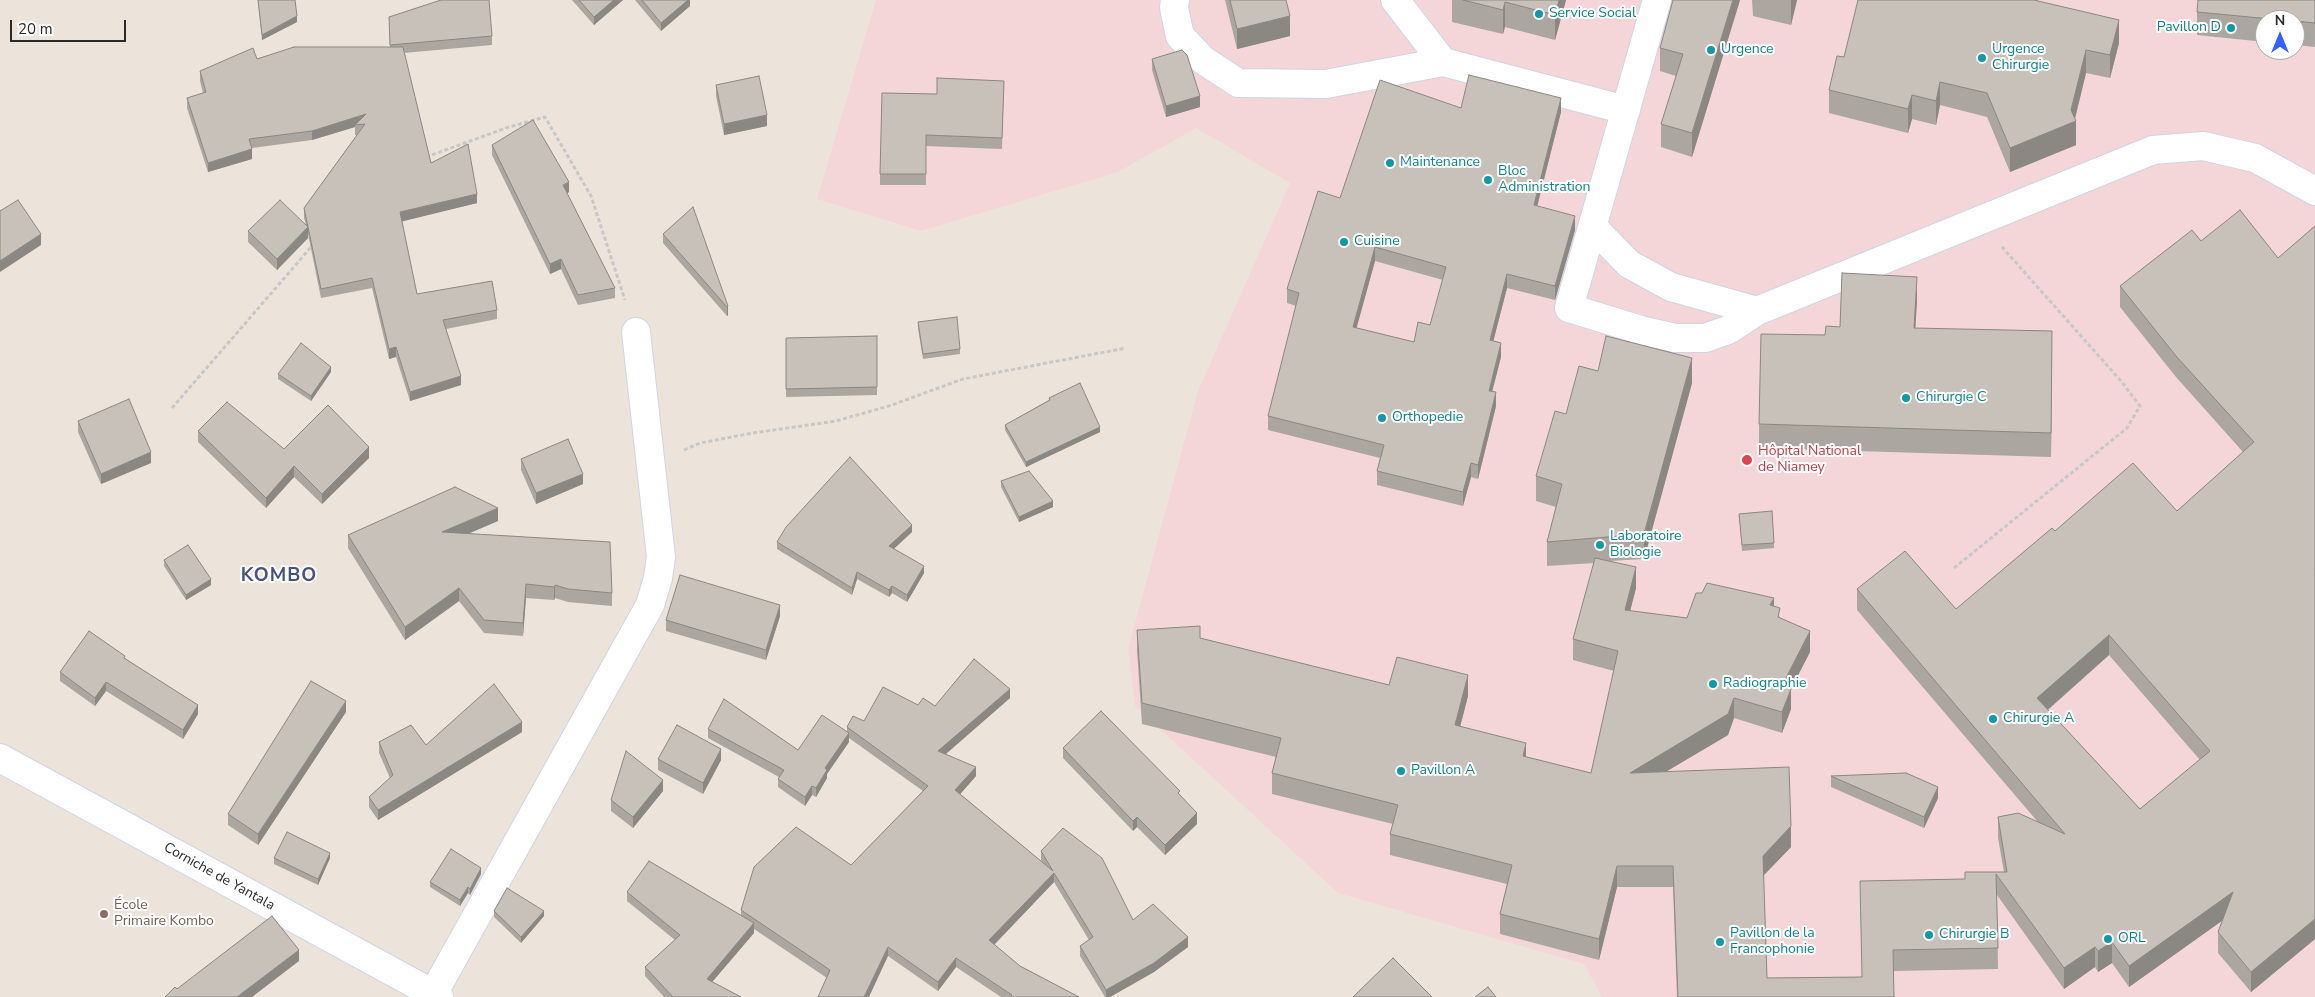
<!DOCTYPE html>
<html>
<head>
<meta charset="utf-8">
<style>
  body { margin:0 }
  #map { position:relative; width:2315px; height:997px; overflow:hidden; background:#ece4da; font-family:"Nunito Sans",sans-serif }
  canvas { display:block }
  .north { position:absolute; left:2255px; top:10px; width:50px; height:50px; box-sizing:border-box; background:#fff; border:1px solid #a9a9a9; border-radius:50%; rotate:0deg; font-size:14px; font-weight:700; line-height:20px; text-align:center; color:#292929 }
  .north::after { content:''; display:block; margin:auto; width:18px; height:22px; background:#3460ff; clip-path:polygon(50% 0,100% 100%,50% 72%,0 100%) }
  .scale { position:absolute; left:10px; top:20px; width:116px; height:22px; box-sizing:border-box; border:2px solid #292929; border-top:0; padding-left:6px; font-size:15px; line-height:18px; white-space:nowrap; color:#292929; -webkit-text-stroke:4px #fff; paint-order:stroke }
</style>
</head>
<body>
<div id="map">
<canvas width="2315" height="997"></canvas>
<div class="north">N</div>
<div class="scale">20 m</div>
</div>
<script>
const ctx = document.querySelector('canvas').getContext('2d');
ctx.lineJoin = 'round';
function paint(path, color) {
  ctx.fillStyle = color;
  ctx.fill(path, 'evenodd');
}
function shape(rows) {
  const path = new Path2D();
  for (const r of rows) {
    path.moveTo(r[0], r[1]);
    for (let i = 2; i < r.length; i += 2) path.lineTo(r[i], r[i + 1]);
  }
  return path;
}
function stroke(path, color, width, dash) {
  ctx.strokeStyle = color;
  ctx.lineWidth = width;
  ctx.lineCap = dash ? 'butt' : 'round';
  ctx.setLineDash(dash || []);
  ctx.stroke(path);
}
function write(font, color, halo, rows, align = 'center') {
  ctx.font = font + ' "Nunito Sans",sans-serif';
  ctx.lineWidth = 4;
  ctx.setLineDash([]);
  ctx.textBaseline = 'middle';
  ctx.strokeStyle = halo;
  ctx.fillStyle = color;
  for (const [text, x, y, turn = 0] of rows) {
    ctx.save();
    ctx.translate(x, y);
    ctx.rotate((+turn || 0) * Math.PI / 180);
    ctx.textAlign = isNaN(turn) ? turn : align;
    if (halo) ctx.strokeText(text, 0, 0);
    ctx.fillText(text, 0, 0);
    ctx.restore();
  }
}
const medical = shape([
  [876,0,2315,0,2315,997,1602,997,1584,964,1338,893,1135,706,1128,649,1198,391,1290,183,1196,128,1118,172,921,231,817,199],
  [2265,20,2295,20,2295,50,2265,50]
]);
const path = shape([
  [426,157,509,127,545,117,591,196,625,300],
  [172,408,312,246],
  [684,450,700,443,753,433,836,421,889,406,963,379,1126,348],
  [1954,568,2127,428,2140,406,2121,381,2002,247]
]);
const minor = shape([
  [1175,0,1174,8,1180,36,1203,60,1238,83,1326,84,1443,62,1626,110],
  [1395,0,1443,62],
  [1657,0,1569,308,1644,331,1675,338,1705,338,1728,330,1757,311,2153,150,2203,146,2255,158,2315,191],
  [1593,227,1629,264,1671,287,1757,311],
  [0,758,439,997],
  [433,994,650,605,658,578,661,557,636,332]
]);
const wall = shape([
  [258,0,295,0,297,22,262,40],
  [572,0,623,0,594,25],
  [635,0,690,0,690,6,661,31],
  [1225,0,1286,0,1290,36,1237,49],
  [1452,0,1566,0,1555,40,1505,27,1503,34,1452,22],
  [1740,0,1692,157,1661,147,1661,124,1676,76,1660,71,1660,48],
  [1752,0,1797,0,1791,25,1753,16],
  [2315,0,2315,47,2295,45,2295,20,2265,20,2265,42,2197,35,2197,12],
  [389,17,492,36,492,45,404,53,431,163,477,203,402,221,417,294,497,310,497,319,446,329,461,385,410,401,396,357,389,359,372,288,321,298,308,234,308,238,277,270,248,242,248,231,306,225,304,218,304,208,357,135,355,135,355,127,312,140,252,148,252,159,208,172,187,108,187,98,203,93,200,81,200,71,257,59,390,47],
  [2119,43,2110,78,2086,73,2075,119,2076,145,2010,172,1987,117,1940,105,1936,125,1912,119,1908,133,1829,113,1829,90,1844,57],
  [1152,59,1200,107,1166,117,1152,70],
  [1004,81,1002,149,926,146,926,185,880,185,880,174,937,94],
  [716,85,767,126,724,135,716,96],
  [1561,112,1537,206,1575,230,1555,300,1507,288,1493,341,1501,357,1492,391,1496,406,1478,479,1471,477,1463,506,1377,485,1377,471,1380,458,1268,430,1268,416,1296,306,1287,303,1287,289,1340,198],
  [1375,261,1443,280,1430,325,1414,342,1356,328],
  [492,145,569,192,567,193,615,288,615,298,578,305,561,269,550,274,492,155],
  [2315,226,2315,939,2251,992,2218,953,2218,932,2223,920,2129,987,2112,963,2098,972,2095,967,2064,989,1997,895,1998,969,1894,971,1894,997,1677,997,1673,887,1617,887,1599,960,1500,934,1500,914,1507,884,1390,855,1390,834,1393,824,1272,794,1272,773,1276,757,1142,724,1137,651,1137,630,1200,638,1389,685,1468,696,1460,727,1526,757,1591,773,1614,671,1573,660,1573,639,1594,563,1547,566,1547,542,1556,507,1536,501,1536,476,1566,414,1598,371,1692,383,1644,559,1610,561,1636,588,1630,611,1687,618,1774,606,1780,618,1810,652,1791,688,1791,709,1782,733,1734,718,1728,735,1667,771,1791,847,1763,876,1767,978,1861,977,1965,879,2004,872,1998,838,1998,817,2037,821,1857,610,1857,589,1956,609,2055,531,2177,511,2243,452,2176,377,2120,307,2120,286,2201,241,2278,258],
  [2109,655,2200,760,2140,809,2048,710],
  [663,234,728,306,728,315,727,316,663,243],
  [1917,301,1915,328,2052,355,2051,457,1759,448,1759,424,1840,327],
  [918,322,960,349,960,354,923,359,918,328],
  [877,336,877,395,786,397,786,338],
  [331,372,311,401,278,379,278,374],
  [1049,398,1100,432,1026,467,1005,430,1005,425,1049,400],
  [78,421,151,463,101,484,78,432],
  [198,431,284,449,369,458,322,504,294,477,266,508,198,442],
  [521,459,583,484,536,504,521,470],
  [1001,481,1053,507,1019,522,1001,487],
  [1739,514,1774,543,1774,548,1742,551],
  [498,521,469,533,612,593,612,606,568,602,555,598,554,600,526,598,523,636,484,633,459,601,405,640,348,548,348,535],
  [912,532,894,549,924,573,907,602,892,593,889,597,857,579,852,595,777,549,777,542],
  [164,560,211,585,186,600,164,566],
  [780,616,766,660,666,631,666,620],
  [125,658,198,714,183,739,106,691,95,706,60,681,60,672],
  [1010,698,945,754,976,776,960,794,1042,862,1041,860,1041,851,1133,920,1188,947,1154,972,1110,997,1105,997,1080,956,1080,946,1089,940,1054,882,994,945,1020,966,1079,997,1001,997,956,967,938,991,888,956,827,978,754,929,754,933,712,982,741,997,664,997,645,976,645,967,675,940,627,901,627,892,741,915,741,910,851,865,923,791,849,738,849,742,827,774,827,778,816,797,812,795,805,806,778,787,778,779,779,777,708,738,708,729,798,750,847,732,847,727,864,721,918,705,935,706],
  [346,712,258,845,228,825,228,814],
  [522,732,378,820,369,807,369,797,390,778,379,753,379,742,426,745],
  [1063,748,1180,796,1197,824,1165,855,1137,827,1133,831,1063,758],
  [658,759,721,760,703,794,658,770],
  [1831,776,1938,798,1924,828,1831,787],
  [663,791,633,828,611,811,611,800],
  [274,858,330,858,318,885,274,864],
  [481,874,470,895,468,893,460,906,430,887,430,882],
  [494,911,544,916,521,943,494,917]
]);
const shadedWall = shape([
  [614,0,623,0,594,25,594,17],
  [688,0,690,0,690,6,661,31,661,23],
  [1559,0,1566,0,1555,40,1555,15],
  [1733,0,1740,0,1692,157,1692,133],
  [1791,0,1797,0,1791,25],
  [1505,2,1505,27,1503,34,1503,10],
  [297,16,297,22,262,40,262,35],
  [1290,16,1290,36,1237,49,1237,29],
  [2119,20,2119,43,2110,78,2110,55],
  [2086,50,2086,73,2074,122,2076,121,2076,145,2010,172,2010,148,2071,110],
  [1940,82,1940,105,1936,125,1936,101],
  [1912,95,1912,119,1908,133,1908,109],
  [1200,96,1200,107,1166,117,1166,106],
  [1561,98,1561,112,1534,219,1534,205],
  [366,114,355,125,355,127,312,140,312,131],
  [767,115,767,126,724,135,724,124],
  [252,149,252,159,208,172,208,163],
  [569,182,569,192,563,196,563,185],
  [477,194,477,203,400,222,400,212],
  [1575,216,1575,230,1555,300,1555,286],
  [308,227,308,238,277,270,277,259],
  [41,234,41,245,0,272,0,261],
  [1375,247,1375,261,1353,341,1353,327],
  [561,259,561,269,550,274,550,264],
  [1507,274,1507,288,1490,354,1490,340],
  [1917,277,1917,301,1914,352,1914,328],
  [728,306,728,315,727,316,727,307],
  [2052,331,2052,355,2051,457,2051,433],
  [1501,343,1501,357,1489,404,1489,391],
  [396,347,396,357,389,359,389,349],
  [1692,358,1692,383,1644,559,1644,534],
  [331,367,331,372,311,401,311,396],
  [461,376,461,385,410,401,410,392],
  [1496,392,1496,406,1478,479,1478,465],
  [1100,427,1100,432,1026,467,1026,462],
  [369,447,369,458,322,504,322,494],
  [151,452,151,463,101,484,101,474],
  [1471,463,1471,477,1463,506,1463,492],
  [294,466,294,477,266,508,266,498],
  [583,474,583,484,536,504,536,493],
  [1053,501,1053,507,1019,522,1019,517],
  [498,508,498,521,442,545,442,532],
  [912,525,912,532,889,553,889,546],
  [924,566,924,573,907,602,907,595],
  [1636,567,1636,588,1625,631,1625,610],
  [857,572,857,579,852,595,852,588],
  [211,579,211,585,186,600,186,595],
  [526,584,526,598,523,636,523,623],
  [555,585,555,598,554,600,554,587],
  [892,586,892,593,889,597,889,590],
  [459,588,459,601,405,640,405,627],
  [1774,598,1774,619,1770,605],
  [780,605,780,616,766,660,766,650],
  [1810,631,1810,652,1786,699,1786,678],
  [2109,635,2109,655,2037,719,2037,698],
  [1468,675,1468,696,1455,746,1455,725],
  [106,682,106,691,95,706,95,698],
  [1010,689,1010,698,938,761,938,751],
  [1791,689,1791,709,1782,733,1782,712],
  [1734,698,1734,718,1728,735,1630,793,1630,773],
  [346,701,346,712,258,845,258,834],
  [198,705,198,714,183,739,183,730],
  [522,722,522,732,378,820,378,810],
  [849,733,849,742,827,774,827,778,816,797,816,788,825,768],
  [1526,743,1526,764,1523,756],
  [721,749,721,760,703,794,703,783],
  [976,767,976,776,955,800,955,790],
  [663,780,663,791,633,828,633,817],
  [812,786,812,795,805,806,805,797],
  [1938,787,1938,798,1924,828,1924,817],
  [1197,813,1197,824,1165,855,1165,845],
  [1137,817,1137,827,1133,831,1133,821],
  [1791,826,1791,847,1763,876,1763,856],
  [330,853,330,858,318,885,318,879],
  [1617,866,1617,887,1599,960,1599,939],
  [481,868,481,874,470,895,470,889],
  [1054,873,1054,882,989,950,989,940],
  [468,887,468,893,460,906,460,900],
  [2233,892,2233,913,2129,987,2129,966],
  [544,911,544,916,521,943,521,937],
  [2315,919,2315,939,2251,992,2251,972],
  [754,923,754,933,707,988,707,979],
  [1188,937,1188,947,1154,972,1110,997,1106,997,1106,990],
  [2112,942,2112,963,2098,972,2098,951],
  [888,947,888,956,869,997,864,997],
  [2095,947,2095,967,2064,989,2064,968],
  [299,950,299,961,252,997,237,997],
  [956,958,956,967,938,991,938,982]
]);
const building = shape([
  [258,0,295,0,297,16,262,35,258,0],
  [441,0,489,0,492,36,390,45,389,17,441,0],
  [579,0,614,0,594,17,579,0],
  [642,0,688,0,661,23,642,0],
  [1230,0,1286,0,1290,16,1237,29,1230,0],
  [1463,0,1559,0,1555,15,1505,2,1503,10,1463,0],
  [1673,0,1733,0,1692,133,1661,124,1683,54,1660,48,1673,0],
  [1858,0,2034,0,2119,20,2110,55,2086,50,2071,110,2076,121,2010,148,1987,93,1940,82,1936,101,1912,95,1908,109,1829,90,1837,56,1844,57,1858,0],
  [2198,0,2315,0,2315,23,2295,21,2295,20,2281,20,2197,12,2198,0],
  [294,47,403,47,431,163,468,144,477,194,400,212,417,294,492,281,497,310,443,320,461,376,410,392,396,347,389,349,372,278,321,289,304,208,365,124,355,125,366,114,312,131,249,139,252,149,208,163,187,98,206,92,200,71,253,48,257,59,294,47],
  [1182,50,1187,55,1200,96,1166,106,1152,59,1182,50],
  [1469,75,1561,98,1534,205,1575,216,1555,286,1507,274,1490,340,1501,343,1489,391,1496,392,1478,465,1471,463,1463,492,1377,471,1384,445,1268,416,1299,293,1287,289,1318,191,1340,198,1380,80,1461,108,1469,75],
  [1375,247,1446,267,1430,325,1418,322,1414,342,1353,327,1375,247],
  [759,76,767,115,724,124,716,85,759,76],
  [937,78,1004,81,1002,138,926,135,926,174,880,174,882,93,937,94,937,78],
  [533,120,569,182,563,185,615,288,578,295,561,259,550,264,492,145,533,120],
  [18,200,41,234,0,261,0,211,18,200],
  [280,200,308,227,277,259,248,231,280,200],
  [693,207,728,306,727,307,663,234,693,207],
  [2240,210,2278,258,2315,226,2315,919,2251,972,2218,932,2233,892,2129,966,2112,942,2098,951,2095,947,2064,968,1996,874,1998,948,1893,950,1894,997,1678,997,1673,866,1617,866,1599,939,1500,914,1512,865,1390,834,1398,805,1272,773,1281,738,1142,703,1137,630,1200,626,1200,638,1389,685,1397,657,1468,675,1455,725,1526,743,1523,756,1591,773,1618,651,1573,639,1595,558,1636,567,1625,610,1687,618,1696,593,1702,593,1707,583,1774,598,1770,605,1780,608,1778,617,1810,631,1786,678,1791,689,1782,712,1734,698,1728,714,1630,773,1789,767,1791,826,1763,856,1767,978,1862,977,1860,881,1965,879,1965,872,2007,872,1998,817,2018,813,2065,834,1857,589,1905,551,1956,609,2052,528,2055,531,2133,463,2177,511,2254,442,2176,356,2120,286,2192,230,2201,241,2240,210],
  [2109,635,2210,751,2140,809,2037,698,2109,635],
  [1842,273,1917,277,1914,328,2052,331,2051,433,1759,424,1761,334,1825,335,1826,326,1840,327,1842,273],
  [957,317,960,349,923,354,918,322,957,317],
  [877,336,877,387,786,389,786,338,877,336],
  [1606,336,1692,358,1644,534,1547,542,1562,484,1536,476,1555,411,1566,414,1579,366,1598,371,1606,336],
  [301,343,331,367,311,396,278,374,301,343],
  [1080,383,1100,427,1026,462,1005,425,1050,400,1049,398,1080,383],
  [129,399,151,452,101,474,78,421,129,399],
  [227,402,284,449,328,405,369,447,322,494,294,466,266,498,198,431,227,402],
  [568,439,583,474,536,493,521,459,568,439],
  [850,457,912,525,889,546,924,566,907,595,892,586,889,590,857,572,852,588,777,542,786,527,850,457],
  [1029,471,1053,501,1019,517,1001,481,1029,471],
  [455,487,498,508,442,532,610,542,612,593,568,589,555,585,554,587,526,584,523,623,484,620,459,588,405,627,348,535,455,487],
  [1772,511,1774,543,1742,545,1739,514,1772,511],
  [188,545,211,579,186,595,164,560,188,545],
  [680,575,780,605,766,650,666,620,680,575],
  [89,631,125,656,124,658,198,705,183,730,106,682,95,698,60,672,89,631],
  [974,659,1010,689,938,751,976,767,955,790,1053,871,1041,851,1063,828,1102,858,1133,920,1153,904,1188,937,1154,963,1106,990,1080,946,1093,937,1054,873,989,940,1020,966,1079,997,1010,997,1012,995,956,958,938,982,888,947,864,997,818,997,830,970,741,910,754,867,796,827,851,865,928,786,847,727,853,716,864,721,883,687,918,705,923,698,935,706,974,659],
  [311,681,346,701,258,834,228,814,311,681],
  [494,684,522,722,378,810,369,797,393,775,379,742,411,725,426,745,494,684],
  [724,699,798,750,822,715,849,733,825,768,827,770,816,788,812,786,805,797,778,779,784,770,708,729,724,699],
  [1101,711,1180,791,1178,793,1197,813,1165,845,1137,817,1133,821,1063,748,1101,711],
  [677,725,721,749,703,783,658,759,677,725],
  [626,751,663,780,633,817,611,800,626,751],
  [1906,773,1938,787,1924,817,1831,776,1906,773],
  [287,832,330,853,318,879,274,858,287,832],
  [451,849,481,868,470,889,468,887,460,900,430,882,451,849],
  [649,861,754,923,707,979,741,997,673,997,645,967,680,935,627,892,649,861],
  [507,888,544,911,521,937,494,911,507,888],
  [272,916,299,950,237,997,165,997,175,987,177,989,272,916],
  [1393,958,1432,997,1353,997,1393,958],
  [1488,987,1496,997,1475,997,1488,987]
]);
const markers = [
  [1539,14,5,"#0f9aa8"],
  [2231,28,5,"#0f9aa8"],
  [1711,50,5,"#0f9aa8"],
  [1982,58,5,"#0f9aa8"],
  [1390,163,5,"#0f9aa8"],
  [1488,180,5,"#0f9aa8"],
  [1344,242,5,"#0f9aa8"],
  [1906,398,5,"#0f9aa8"],
  [1382,418,5,"#0f9aa8"],
  [1747,460,6,"#e0444e"],
  [1600,545,5,"#0f9aa8"],
  [1713,684,5,"#0f9aa8"],
  [1993,719,5,"#0f9aa8"],
  [1401,771,5,"#0f9aa8"],
  [104,914,5,"#8d6e63"],
  [1929,935,5,"#0f9aa8"],
  [2108,939,5,"#0f9aa8"],
  [1720,942,5,"#0f9aa8"]
];
const cultureNames = [
  ["Service Social",1549,14],
  ["Pavillon D",2221,28,"right"],
  ["Urgence",1721,50],
  ["Urgence",1992,50],
  ["Chirurgie",1992,66],
  ["Maintenance",1400,163],
  ["Bloc",1498,172],
  ["Administration",1498,188],
  ["Cuisine",1354,242],
  ["Chirurgie C",1916,398],
  ["Orthopedie",1392,418],
  ["Laboratoire",1610,537],
  ["Biologie",1610,553],
  ["Radiographie",1723,684],
  ["Chirurgie A",2003,719],
  ["Pavillon A",1411,771],
  ["Pavillon de la",1730,934],
  ["Francophonie",1730,950],
  ["Chirurgie B",1939,935],
  ["ORL",2118,939]
];
const healthNames = [
  ["Hôpital National",1758,452],
  ["de Niamey",1758,468]
];
const streetNames = [
  ["Corniche de Yantala",219,877,29]
];
const educationNames = [
  ["École",114,906],
  ["Primaire Kombo",114,922]
];
const districtNames = [
  ["KOMBO",279,576]
];
paint(medical, '#f4d6d9');
stroke(minor, '#cfd4e3', 30);
stroke(path, '#c7c7c7', 3, [4, 2.5]);
stroke(minor, '#fff', 28);
paint(wall, '#aba6a0');
paint(shadedWall, '#8b8782');
paint(building, '#c7c1ba');
stroke(building, '#8b8782', 1);
for (const [x, y, r, color] of markers) {
  const dot = new Path2D();
  dot.arc(x, y, r, 0, 2 * Math.PI);
  ctx.fillStyle = color;
  ctx.fill(dot);
  stroke(dot, '#fff', 2);
}
write('14px', '#0d838f', '#fff', cultureNames, 'left');
write('14px', '#be3a42', '#fff', healthNames, 'left');
write('14px', '#292929', '#fff', streetNames);
write('14px', '#785e54', '#fff', educationNames, 'left');
ctx.letterSpacing = '1px';
write('bold 19px', '#47527c', '#fff', districtNames);
ctx.letterSpacing = '0px';
</script>
</body>
</html>
